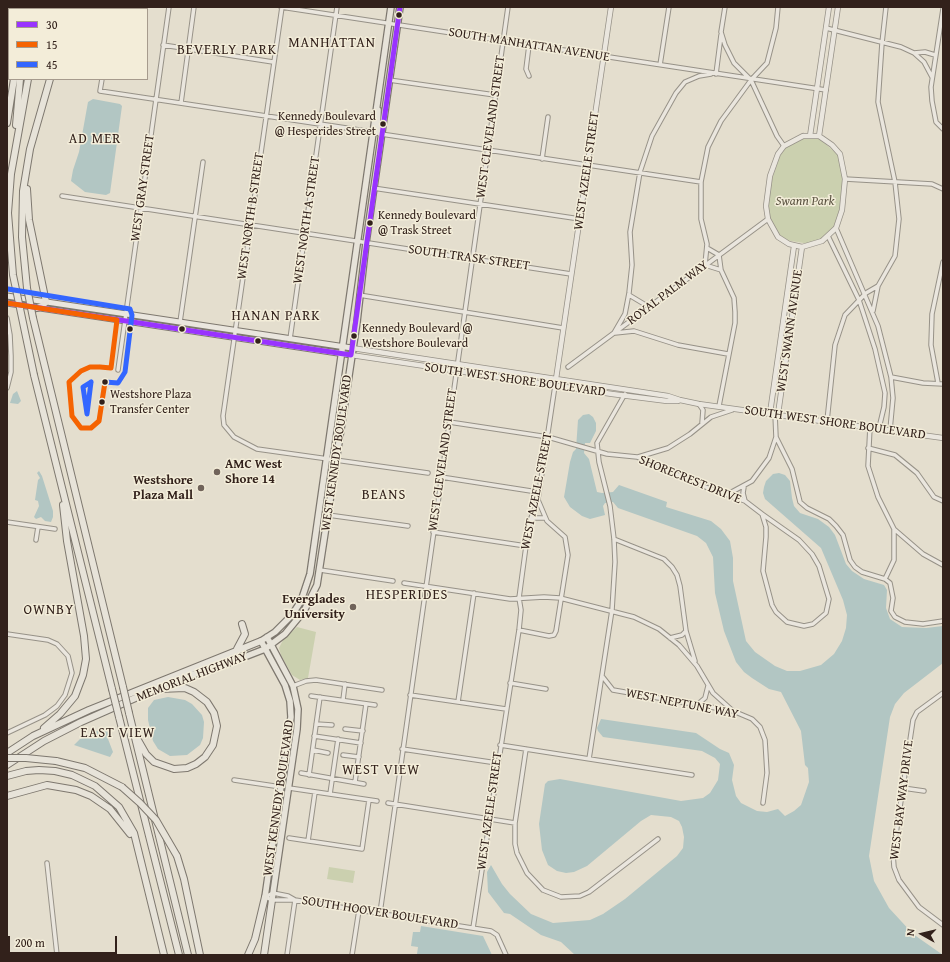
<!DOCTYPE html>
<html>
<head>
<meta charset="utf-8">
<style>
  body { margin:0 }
  #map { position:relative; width:950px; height:962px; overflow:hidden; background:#e4dece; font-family:"Gentium Book Plus",serif }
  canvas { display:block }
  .frame { position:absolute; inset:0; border:8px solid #32211b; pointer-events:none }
  .legend { position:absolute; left:8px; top:8px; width:140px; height:72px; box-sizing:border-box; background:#f3edd9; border:1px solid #a69b8d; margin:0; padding:5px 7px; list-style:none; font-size:12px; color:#32211b }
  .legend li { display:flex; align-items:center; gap:8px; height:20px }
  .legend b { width:20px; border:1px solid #a69b8d }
  .north { position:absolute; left:902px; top:914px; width:40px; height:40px; -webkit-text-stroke:3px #f3edd9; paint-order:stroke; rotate:278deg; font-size:11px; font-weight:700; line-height:16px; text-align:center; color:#32211b }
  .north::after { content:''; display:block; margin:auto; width:14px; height:18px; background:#32211b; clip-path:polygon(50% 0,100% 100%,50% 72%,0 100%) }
  .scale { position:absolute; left:8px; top:936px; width:109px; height:18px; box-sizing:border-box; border:2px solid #32211b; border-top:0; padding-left:5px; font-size:12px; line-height:14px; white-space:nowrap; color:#32211b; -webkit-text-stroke:3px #f3edd9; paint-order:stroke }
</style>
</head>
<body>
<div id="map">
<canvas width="950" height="962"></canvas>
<div class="frame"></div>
<ul class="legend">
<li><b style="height:5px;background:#93f"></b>30</li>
<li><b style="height:5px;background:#f56301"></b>15</li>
<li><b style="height:5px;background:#36f"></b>45</li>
</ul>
<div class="north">N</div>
<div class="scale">200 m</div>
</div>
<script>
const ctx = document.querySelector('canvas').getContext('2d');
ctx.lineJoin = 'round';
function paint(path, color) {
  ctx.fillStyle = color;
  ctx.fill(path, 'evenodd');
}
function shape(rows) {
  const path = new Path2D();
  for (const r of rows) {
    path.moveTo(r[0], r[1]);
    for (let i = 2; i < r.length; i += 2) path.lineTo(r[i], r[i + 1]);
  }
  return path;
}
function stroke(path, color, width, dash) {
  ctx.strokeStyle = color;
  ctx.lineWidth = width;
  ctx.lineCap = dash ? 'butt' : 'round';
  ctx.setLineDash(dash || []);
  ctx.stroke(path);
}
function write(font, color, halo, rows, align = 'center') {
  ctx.font = font + ' "Gentium Book Plus",serif';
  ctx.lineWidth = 3;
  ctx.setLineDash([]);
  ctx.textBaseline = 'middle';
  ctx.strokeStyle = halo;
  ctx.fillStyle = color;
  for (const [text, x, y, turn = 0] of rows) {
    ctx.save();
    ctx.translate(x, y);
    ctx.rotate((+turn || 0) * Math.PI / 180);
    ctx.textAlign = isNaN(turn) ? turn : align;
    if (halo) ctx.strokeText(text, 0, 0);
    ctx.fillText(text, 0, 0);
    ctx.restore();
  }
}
const green = shape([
  [813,138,820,139,838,155,843,179,840,210,831,234,810,244,785,240,779,235,772,225,768,213,768,203,771,182,780,156,788,144,803,139],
  [297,627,316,632,308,678,300,680,292,675,281,655,279,648,283,640],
  [329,867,355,871,353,883,327,879]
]);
const water = shape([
  [93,99,120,104,122,106,110,193,106,195,85,192,71,181,73,170,79,152,88,102],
  [17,391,21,401,18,404,10,403,13,394],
  [589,414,593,417,596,423,596,431,590,443,585,443,584,453,589,459,597,492,602,493,613,492,619,485,667,502,666,507,711,521,721,529,730,541,733,558,733,581,746,641,755,652,775,666,787,671,800,671,821,665,834,654,842,641,846,628,847,615,843,600,821,548,765,499,763,493,764,487,766,481,773,474,779,473,785,475,790,481,792,498,794,506,800,513,818,519,829,527,835,535,846,564,852,571,864,579,884,585,887,590,886,608,890,619,902,627,926,628,943,626,943,663,904,693,895,704,890,717,869,856,874,881,889,908,913,934,943,955,575,955,561,942,541,935,510,914,504,913,488,892,487,872,491,865,502,884,510,894,531,914,553,923,590,920,603,914,625,899,677,856,683,848,684,837,682,827,679,821,671,817,651,815,641,821,587,866,574,872,566,873,557,871,548,865,542,850,539,824,545,784,548,781,560,779,681,801,703,798,710,793,718,780,720,764,715,758,702,751,603,737,598,731,597,728,601,719,696,733,720,749,729,753,734,765,732,780,736,796,741,803,757,811,767,812,778,809,785,816,794,811,801,805,809,782,808,768,805,765,801,731,781,692,769,689,752,678,744,672,736,662,724,631,715,593,713,557,706,543,697,536,618,508,613,502,605,503,603,506,605,515,590,519,582,516,570,507,564,497,570,462,573,452,576,449,578,420,583,415],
  [39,471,42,476,53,511,53,517,51,522,45,521,41,517,36,519,34,517,39,506,38,501,35,500,38,480,40,478,37,473],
  [168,697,185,700,192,704,202,715,204,722,203,738,200,745,187,755,170,756,158,749,153,741,148,720,148,708,154,700],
  [101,729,105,729,108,732,108,739,113,752,110,757,74,745,80,739],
  [421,926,483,936,492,955,417,954,418,947,411,946,413,932,420,932]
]);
const stream = shape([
  [7,73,9,65]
]);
const minor = shape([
  [281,7,826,90],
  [282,7,223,416,224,425,234,437,257,449,428,473],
  [725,7,721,32,725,45,734,63,751,80,777,136,784,146],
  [112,9,113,7],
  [943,9,931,87,932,101,936,122,943,129],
  [7,24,9,25],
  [826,28,901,47,914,53,925,52,935,55],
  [163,45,273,62],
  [529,45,526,69,529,76],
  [914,53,924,62,932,77],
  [660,65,669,7],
  [716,74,721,35],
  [102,79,100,91,373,132],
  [389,80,495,95],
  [181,103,194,7],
  [381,134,701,182],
  [542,159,548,117],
  [845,179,932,184,943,189],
  [373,188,580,219],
  [62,196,571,274],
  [836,228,878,326,891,377,893,398,890,430],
  [828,236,859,300,875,349,885,393,884,407,879,428],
  [707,248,719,255,721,270,734,298,735,312,735,323,719,406],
  [705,265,707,244,701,219,701,182,708,147,721,121,751,80,767,63,776,28,778,7],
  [705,265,721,270],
  [359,295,563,328],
  [629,295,649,307],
  [873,311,878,286],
  [7,318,10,335,11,356,11,372,7,388],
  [180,322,203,162],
  [614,333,625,314,629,293,632,265,630,232,640,172,652,136,676,93,685,82,699,76,711,74],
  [615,333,634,331,678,345,728,354],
  [290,339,337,7],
  [568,367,768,219],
  [118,370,169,7],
  [891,377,923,383,943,384],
  [938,383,931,345,932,314,943,262],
  [699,404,703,410,702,423],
  [827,421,835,345,845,315,866,293,878,286,895,256,899,219,895,182,878,102,882,43,886,7],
  [449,422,548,437,607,454,637,457,708,488,745,501,762,514],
  [870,427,868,466,878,497,894,529,894,560,885,579],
  [776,437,792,469,800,502,807,508,829,519,836,526,843,535,850,560,855,567,862,572,885,579,890,583,893,598,891,611,895,617,905,622,923,624,943,621],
  [868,448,895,455,917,473,934,497,943,501],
  [638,457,668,448,690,434,711,417,732,410],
  [441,477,531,491,535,493,547,521,565,537,568,555,556,631,554,635,549,636,519,630],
  [744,487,743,493,745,501],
  [728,494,752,481,769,458,776,437,775,414],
  [762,514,799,540,812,554,819,566,829,599,826,613,813,624,804,626,787,622,776,612,772,605,763,571,766,537,766,527,762,514],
  [328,515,408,526],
  [7,522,55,529],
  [530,522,534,518,545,518],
  [894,529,923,554,943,565],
  [433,532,526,546],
  [614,539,664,559,672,567,677,575,680,586,686,631,695,661],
  [36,540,38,527],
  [320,570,393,581],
  [404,583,510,599,544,597,560,598,634,617,659,629,679,645,697,666,713,693,733,711],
  [7,634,48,640,57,644,68,656,72,673,65,695,57,706,45,715,7,733],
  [670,638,682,635,686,631],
  [602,676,613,690,733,711,752,719,760,727,765,740,767,773,763,803],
  [510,683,546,689],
  [293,686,306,681,316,680,382,690],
  [943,693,917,712,913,720,893,854,894,867,899,880,919,907,943,925],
  [410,695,506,709],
  [311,696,375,705],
  [343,700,345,684],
  [458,702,474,593],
  [698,704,705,698,708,686],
  [316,724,332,725],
  [345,729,363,731],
  [314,736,361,743],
  [500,745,692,775],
  [402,749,497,763],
  [526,749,515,823,515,844,517,853,527,873,543,890,561,897,580,896,589,892,658,839],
  [313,750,328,753],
  [343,755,359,757],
  [589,759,612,610,615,562,614,539,610,506,599,462,597,443,625,394],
  [301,773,364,784],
  [309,775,320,697],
  [234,780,281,787],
  [355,782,366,704],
  [289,788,377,801],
  [903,788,924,791],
  [330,794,338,739],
  [388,803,515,823],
  [289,838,362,849,369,800],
  [308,841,315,792],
  [47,863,57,955],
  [265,897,272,900,295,900,491,931,497,935,506,955],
  [265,897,273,893,288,896,295,900],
  [380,913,508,7],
  [473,928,519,630,521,610,519,598,526,546,531,518,538,499,556,379],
  [287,955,295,900],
  [352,955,359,910]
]);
const tertiary = shape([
  [803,136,819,136,832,145,840,154,845,179,842,210,836,228,822,241,802,247,789,244,778,237,768,219,766,206,770,176,778,154,784,146,803,136],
  [810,136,829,7],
  [819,136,838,7],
  [352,348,668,396,680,400,699,404,943,438],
  [351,355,612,394,667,401,678,401],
  [556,379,611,7],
  [770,413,794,246],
  [778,414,802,247]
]);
const secondary = shape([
  [7,296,352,348],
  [7,303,351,355]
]);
const primary = shape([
  [378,110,377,131,381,134],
  [267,637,293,686,298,709,297,729,272,900],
  [234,661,265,649,285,634,304,611,317,585,341,429,357,322,366,243,400,7],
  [265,897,291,717,290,701,285,685,261,641,275,632,292,615,301,601,310,574,391,7]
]);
const motorway = shape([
  [25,9,25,7],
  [31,9,31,7],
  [39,9,39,7],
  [70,9,71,7],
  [7,123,14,79],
  [16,125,20,79],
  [27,189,29,220,46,302,42,306,37,308],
  [8,213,11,174,28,79],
  [27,288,22,237,23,191,30,149,50,79],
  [33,318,123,687],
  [34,375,112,689],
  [237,649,245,634,242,624],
  [129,713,188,955],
  [119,717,179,955],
  [44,728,60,714,75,696,83,675,86,659,84,636,67,541,63,505],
  [138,740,146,754,154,762,174,769,187,768,196,764,205,757,213,745,217,726,214,713,207,702,194,692,185,688,160,689],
  [7,753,33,736,89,710,261,641],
  [56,761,85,768,122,787],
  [7,765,44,741,81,722,174,681,234,661],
  [7,776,26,771,39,770,55,771,72,775,95,786,119,807,134,833,164,955],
  [7,796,47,785,76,790,91,796,110,809,130,834],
  [177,856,184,879,200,955],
  [248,955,255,939,265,897],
  [264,955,272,900]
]);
const motorwayBridge = shape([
  [8,213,13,275,34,375],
  [27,288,33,318],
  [123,687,129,713],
  [112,689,119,717],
  [7,758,26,758,56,761],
  [122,787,140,803,156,820,177,856]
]);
const bus1 = shape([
  [7,303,351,355,400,7]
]);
const bus2 = shape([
  [7,303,117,320,111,368,100,367],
  [99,367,90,367,81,371,69,382,72,416,81,428,91,428,99,421,105,382]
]);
const bus3 = shape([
  [8,289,130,309,132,315,125,372,118,383,105,382],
  [91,382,87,414,83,387,91,382]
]);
const markers = [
  [399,15,3.5,"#32211b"],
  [383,124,3.5,"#32211b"],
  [370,223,3.5,"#32211b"],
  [130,329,3.5,"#32211b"],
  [182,329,3.5,"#32211b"],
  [354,336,3.5,"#32211b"],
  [258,341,3.5,"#32211b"],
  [105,382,3.5,"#32211b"],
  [102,402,3.5,"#32211b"],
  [217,472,4,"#70635a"],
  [201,488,4,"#70635a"],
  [353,607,4,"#70635a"]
];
const busNames = [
  ["Kennedy Boulevard",376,117,"right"],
  ["@ Hesperides Street",376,132,"right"],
  ["Kennedy Boulevard",378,216],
  ["@ Trask Street",378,231],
  ["Kennedy Boulevard @",362,329],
  ["Westshore Boulevard",362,344],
  ["Westshore Plaza",110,395],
  ["Transfer Center",110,410]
];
const streetNames = [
  ["SOUTH MANHATTAN AVENUE",529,45,9],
  ["WEST CLEVELAND STREET",491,127,-82],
  ["WEST AZEELE STREET",587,171,-82],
  ["WEST GRAY STREET",143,188,-82],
  ["WEST NORTH B STREET",251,216,-82],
  ["WEST NORTH A STREET",307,220,-82],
  ["SOUTH TRASK STREET",469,258,8],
  ["ROYAL PALM WAY",668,293,-37],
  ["WEST SWANN AVENUE",790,331,-82],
  ["SOUTH WEST SHORE BOULEVARD",515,380,8],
  ["SOUTH WEST SHORE BOULEVARD",835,423,8],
  ["WEST KENNEDY BOULEVARD",337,453,-82],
  ["WEST CLEVELAND STREET",443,460,-82],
  ["SHORECREST DRIVE",690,480,22],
  ["WEST AZEELE STREET",537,491,-79],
  ["MEMORIAL HIGHWAY",192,677,-21],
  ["WEST NEPTUNE WAY",682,704,11],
  ["WEST KENNEDY BOULEVARD",279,798,-82],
  ["WEST BAY WAY DRIVE",902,800,-83],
  ["WEST AZEELE STREET",490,811,-82],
  ["SOUTH HOOVER BOULEVARD",380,913,9]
];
const parkNames = [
  ["Swann Park",805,202]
];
const poiNames = [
  ["AMC West",225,465,"left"],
  ["Shore 14",225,480,"left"],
  ["Westshore",193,481],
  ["Plaza Mall",193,496],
  ["Everglades",345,600],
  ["University",345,615]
];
const neighbourhoodNames = [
  ["MANHATTAN",332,43],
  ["BEVERLY PARK",227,50],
  ["AD MER",95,139],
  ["HANAN PARK",276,316],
  ["BEANS",384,495],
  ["HESPERIDES",407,595],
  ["OWNBY",49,610],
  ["EAST VIEW",118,733],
  ["WEST VIEW",381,770]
];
paint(green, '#cbd0af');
paint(water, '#b2c6c3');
stroke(stream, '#b2c6c3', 1);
stroke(minor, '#979288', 5.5);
stroke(tertiary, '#979288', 6);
stroke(secondary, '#7e786f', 7);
stroke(primary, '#7e786f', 8);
stroke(motorway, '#7e786f', 8);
stroke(minor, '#eae6de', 3.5);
stroke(tertiary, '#eae6de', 4.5);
stroke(secondary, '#eae6de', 5);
stroke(primary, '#e7e3d9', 5.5);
stroke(motorway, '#e7e3d9', 6);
stroke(motorwayBridge, '#7e786f', 8, []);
stroke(motorwayBridge, '#e7e3d9', 6);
stroke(bus1, '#93f', 5);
stroke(bus2, '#f56301', 5);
stroke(bus3, '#36f', 5);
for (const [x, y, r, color] of markers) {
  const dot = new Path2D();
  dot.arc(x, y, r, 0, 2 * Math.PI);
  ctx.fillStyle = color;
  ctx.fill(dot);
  stroke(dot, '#f3edd9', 1.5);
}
write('12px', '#32211b', '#f3edd9', busNames, 'left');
write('13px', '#32211b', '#f3edd9', streetNames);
write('italic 13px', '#5a5240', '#f3edd9', parkNames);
write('bold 13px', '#32211b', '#f3edd9', poiNames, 'right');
ctx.letterSpacing = '1px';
write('14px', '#32211b', '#f3edd9', neighbourhoodNames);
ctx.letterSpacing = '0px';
</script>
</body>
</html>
